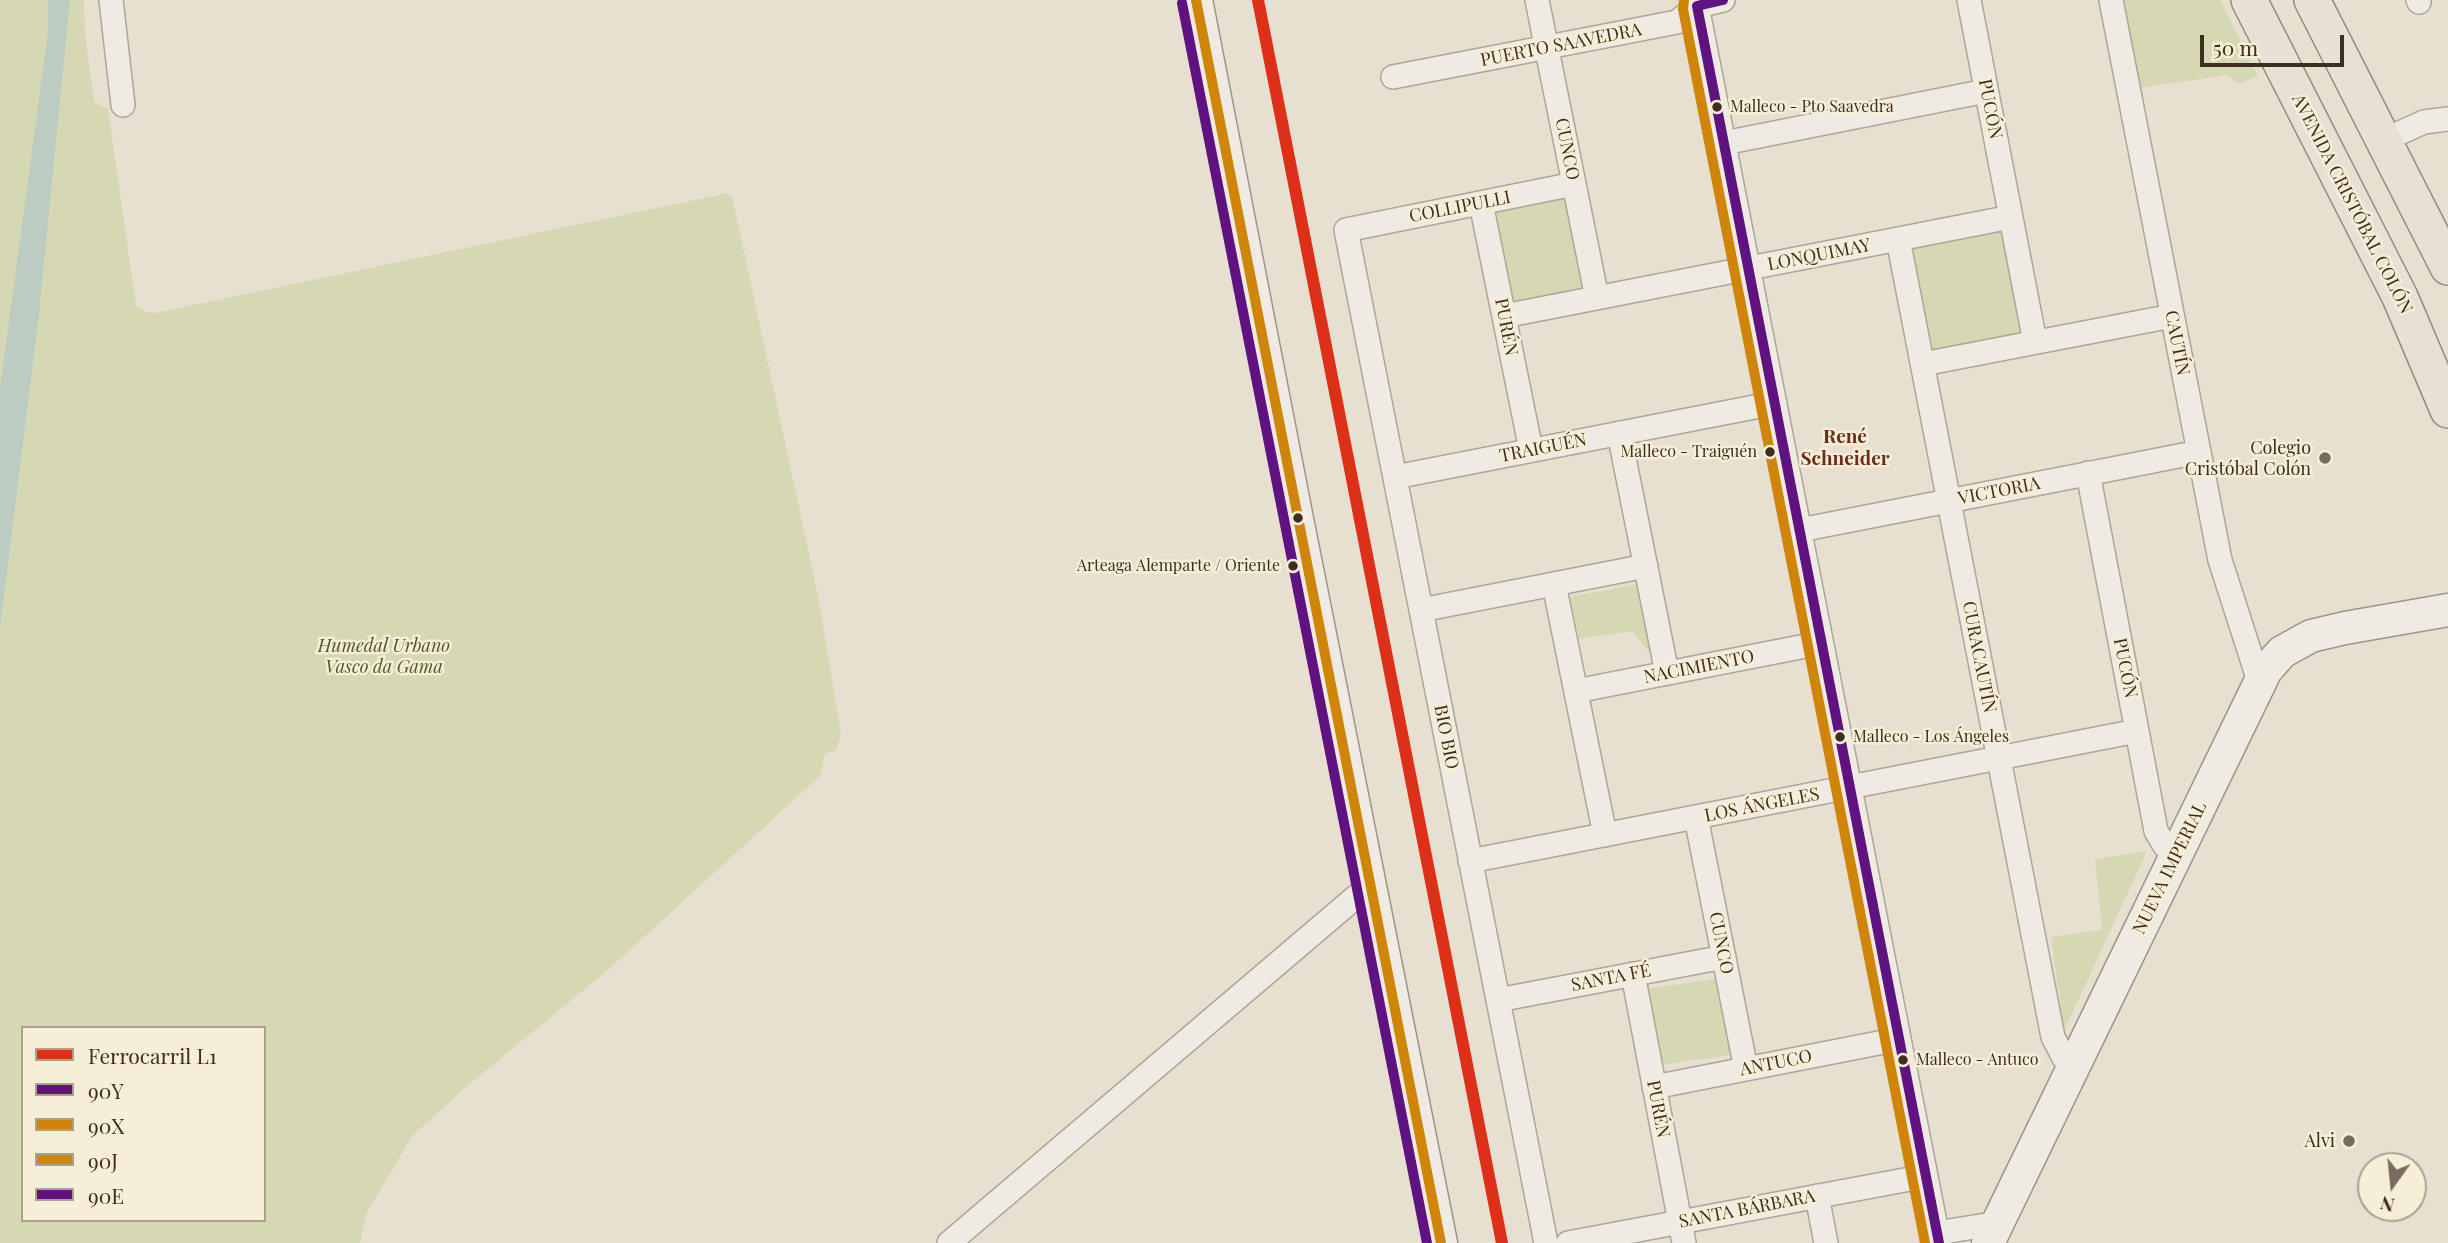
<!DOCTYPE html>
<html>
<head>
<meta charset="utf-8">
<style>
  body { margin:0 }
  #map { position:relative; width:2448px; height:1243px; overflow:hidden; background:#e7e0d1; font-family:"Playfair Display",serif }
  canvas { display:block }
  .legend { position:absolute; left:21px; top:1026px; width:245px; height:196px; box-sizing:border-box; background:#f7eed8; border:2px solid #ada18e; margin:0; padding:9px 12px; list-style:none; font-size:21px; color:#3d2e20 }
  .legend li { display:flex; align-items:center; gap:14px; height:35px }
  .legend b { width:35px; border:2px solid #ada18e }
  .north { position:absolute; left:2357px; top:1152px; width:70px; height:70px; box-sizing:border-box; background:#f7eed8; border:2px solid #ada18e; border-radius:50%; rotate:195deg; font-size:19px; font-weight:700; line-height:28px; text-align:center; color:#3d2e20 }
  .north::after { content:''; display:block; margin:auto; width:24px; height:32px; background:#786c5e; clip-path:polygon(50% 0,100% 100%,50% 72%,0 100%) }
  .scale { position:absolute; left:2200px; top:35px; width:144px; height:32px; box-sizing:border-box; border:4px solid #3d2e20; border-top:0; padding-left:9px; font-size:21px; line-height:24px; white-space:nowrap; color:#3d2e20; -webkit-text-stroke:5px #f7eed8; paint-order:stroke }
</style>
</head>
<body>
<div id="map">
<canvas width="2448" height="1243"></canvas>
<ul class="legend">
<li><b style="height:9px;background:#dd3018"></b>Ferrocarril L1</li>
<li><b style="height:9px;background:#5f1280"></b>90Y</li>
<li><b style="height:9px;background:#ce8508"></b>90X</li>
<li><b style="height:9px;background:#ce8508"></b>90J</li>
<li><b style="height:9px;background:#5f1280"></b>90E</li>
</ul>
<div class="north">N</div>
<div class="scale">50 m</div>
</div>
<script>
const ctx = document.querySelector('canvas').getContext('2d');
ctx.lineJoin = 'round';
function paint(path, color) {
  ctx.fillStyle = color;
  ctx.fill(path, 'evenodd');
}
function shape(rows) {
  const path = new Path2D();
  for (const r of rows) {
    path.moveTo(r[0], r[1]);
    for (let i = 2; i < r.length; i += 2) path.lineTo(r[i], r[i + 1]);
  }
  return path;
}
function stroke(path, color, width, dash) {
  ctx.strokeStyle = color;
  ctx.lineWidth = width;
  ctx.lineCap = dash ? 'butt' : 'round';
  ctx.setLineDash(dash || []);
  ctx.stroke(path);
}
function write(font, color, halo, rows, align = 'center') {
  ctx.font = font + ' "Playfair Display",serif';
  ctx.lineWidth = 5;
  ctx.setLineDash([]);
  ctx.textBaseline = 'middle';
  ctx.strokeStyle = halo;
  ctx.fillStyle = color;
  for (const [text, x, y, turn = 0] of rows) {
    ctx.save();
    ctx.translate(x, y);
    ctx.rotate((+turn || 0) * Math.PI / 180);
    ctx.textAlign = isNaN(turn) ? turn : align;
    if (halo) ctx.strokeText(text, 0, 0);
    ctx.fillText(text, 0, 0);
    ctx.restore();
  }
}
const green = shape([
  [0,0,84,0,85,34,94,102,108,109,136,306,146,312,155,313,728,193,729,197,732,196,819,601,841,735,836,750,825,754,820,776,609,969,466,1087,412,1136,366,1214,360,1243,0,1243],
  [23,1028,264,1028,264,1220,23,1220],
  [2120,0,2220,0,2258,76,2239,84,2226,75,2141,88],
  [1572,193,1593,291,1512,308,1494,209],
  [2006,229,2026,333,1928,351,1908,247],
  [1638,584,1653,657,1633,631,1579,639,1570,597],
  [2147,851,2064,1031,2051,937,2102,930,2095,859],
  [1715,979,1731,1055,1660,1065,1646,989]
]);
const water = shape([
  [48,0,70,0,39,314,0,628,0,388,48,32]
]);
const street = shape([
  [111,0,123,105],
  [1537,0,1597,298],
  [1969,0,2035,342],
  [2111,0,2220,560,2259,681],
  [2418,0,2419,2],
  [1697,6,1939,1243],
  [1393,77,1677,22,1697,6,1723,0],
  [2384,140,2424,122,2448,119],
  [1724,143,1986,91],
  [1481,203,1531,450],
  [1898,239,2053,1037,2064,1058,2074,1069],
  [1504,316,2011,217],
  [1923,364,2172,316],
  [1619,433,1667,673],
  [2088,473,2156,831,2165,846,2177,854],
  [1395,477,1775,403],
  [1800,530,2199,452],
  [1554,584,1605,835],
  [1421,610,1646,566],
  [1576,691,1821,643],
  [1696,817,1746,1069],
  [1470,861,2137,731],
  [1633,974,1684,1243],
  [1498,1000,1724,957],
  [1654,1087,1899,1039],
  [1817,1196,1826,1243],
  [1937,1233,1998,1223],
  [949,1243,1371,884],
  [1546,1243,1346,230,1574,184],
  [1568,1243,1926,1176]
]);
const secondary = shape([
  [1196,0,1297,519,1441,1243],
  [1988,1243,2266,670,2282,652,2311,636,2345,628,2448,610]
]);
const primary = shape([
  [2249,0,2400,297,2448,410],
  [2312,0,2448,267]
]);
const bus1 = shape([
  [1723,0,1697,6,1939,1243]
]);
const bus2 = shape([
  [1684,0,1683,9,1925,1243]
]);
const bus3 = shape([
  [1196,0,1441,1243]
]);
const bus4 = shape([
  [1182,3,1427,1243]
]);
const rail1 = shape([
  [1258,0,1502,1243]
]);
const markers = [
  [1717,107,6,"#3d2e20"],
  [1770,452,6,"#3d2e20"],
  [2325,458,7,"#786c5e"],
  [1298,518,6,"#3d2e20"],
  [1293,566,6,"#3d2e20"],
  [1840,737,6,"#3d2e20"],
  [1903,1060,6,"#3d2e20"],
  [2349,1141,7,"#786c5e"]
];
const busNames = [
  ["Malleco - Pto Saavedra",1730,107],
  ["Malleco - Traiguén",1757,452,"right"],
  ["Arteaga Alemparte / Oriente",1280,566,"right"],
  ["Malleco - Los Ángeles",1853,737],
  ["Malleco - Antuco",1916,1060]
];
const streetNames = [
  ["PUERTO SAAVEDRA",1561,45,-11],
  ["PUCÓN",1990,109,79],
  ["CUNCO",1567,149,79],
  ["AVENIDA CRISTÓBAL COLÓN",2352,204,63],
  ["COLLIPULLI",1460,207,-11],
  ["LONQUIMAY",1819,255,-11],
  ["PURÉN",1506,327,79],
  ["CAUTÍN",2177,343,79],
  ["TRAIGUÉN",1543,448,-11],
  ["VICTORIA",1999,491,-11],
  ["CURACAUTÍN",1979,657,79],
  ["NACIMIENTO",1699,667,-11],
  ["PUCÓN",2125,668,79],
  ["BIO BIO",1446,737,79],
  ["LOS ÁNGELES",1762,805,-11],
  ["NUEVA IMPERIAL",2170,868,-64],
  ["CUNCO",1721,943,79],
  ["SANTA FÉ",1611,978,-11],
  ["ANTUCO",1776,1063,-11],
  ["PURÉN",1658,1109,79],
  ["SANTA BÁRBARA",1747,1209,-11]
];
const poiNames = [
  ["Colegio",2311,448],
  ["Cristóbal Colón",2311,469],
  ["Alvi",2335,1141]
];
const parkNames = [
  ["Humedal Urbano",384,646],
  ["Vasco da Gama",384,667]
];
const neighbourhoodNames = [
  ["René",1845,437],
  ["Schneider",1845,459]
];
paint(green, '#d6d7b3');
paint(water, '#bcccc2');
stroke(street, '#ada599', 26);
stroke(secondary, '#9c958a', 35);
stroke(primary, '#928b80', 38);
stroke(street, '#efebe3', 23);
stroke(secondary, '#efebe3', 32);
stroke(primary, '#e6e1d4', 35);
stroke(bus1, '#5f1280', 10);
stroke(bus2, '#ce8508', 10);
stroke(bus3, '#ce8508', 10);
stroke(bus4, '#5f1280', 10);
stroke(rail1, '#dd3018', 12);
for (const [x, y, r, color] of markers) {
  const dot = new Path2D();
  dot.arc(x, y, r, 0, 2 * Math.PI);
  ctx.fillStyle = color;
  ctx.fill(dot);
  stroke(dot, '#f7eed8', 2.5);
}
write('16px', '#3d2e20', '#f7eed8', busNames, 'left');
write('18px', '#3d2e20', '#f7eed8', streetNames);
write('18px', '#3d2e20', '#f7eed8', poiNames, 'right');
write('italic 18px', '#4d5a26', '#f7eed8', parkNames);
write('bold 19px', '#6b2e1e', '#f7eed8', neighbourhoodNames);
</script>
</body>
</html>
